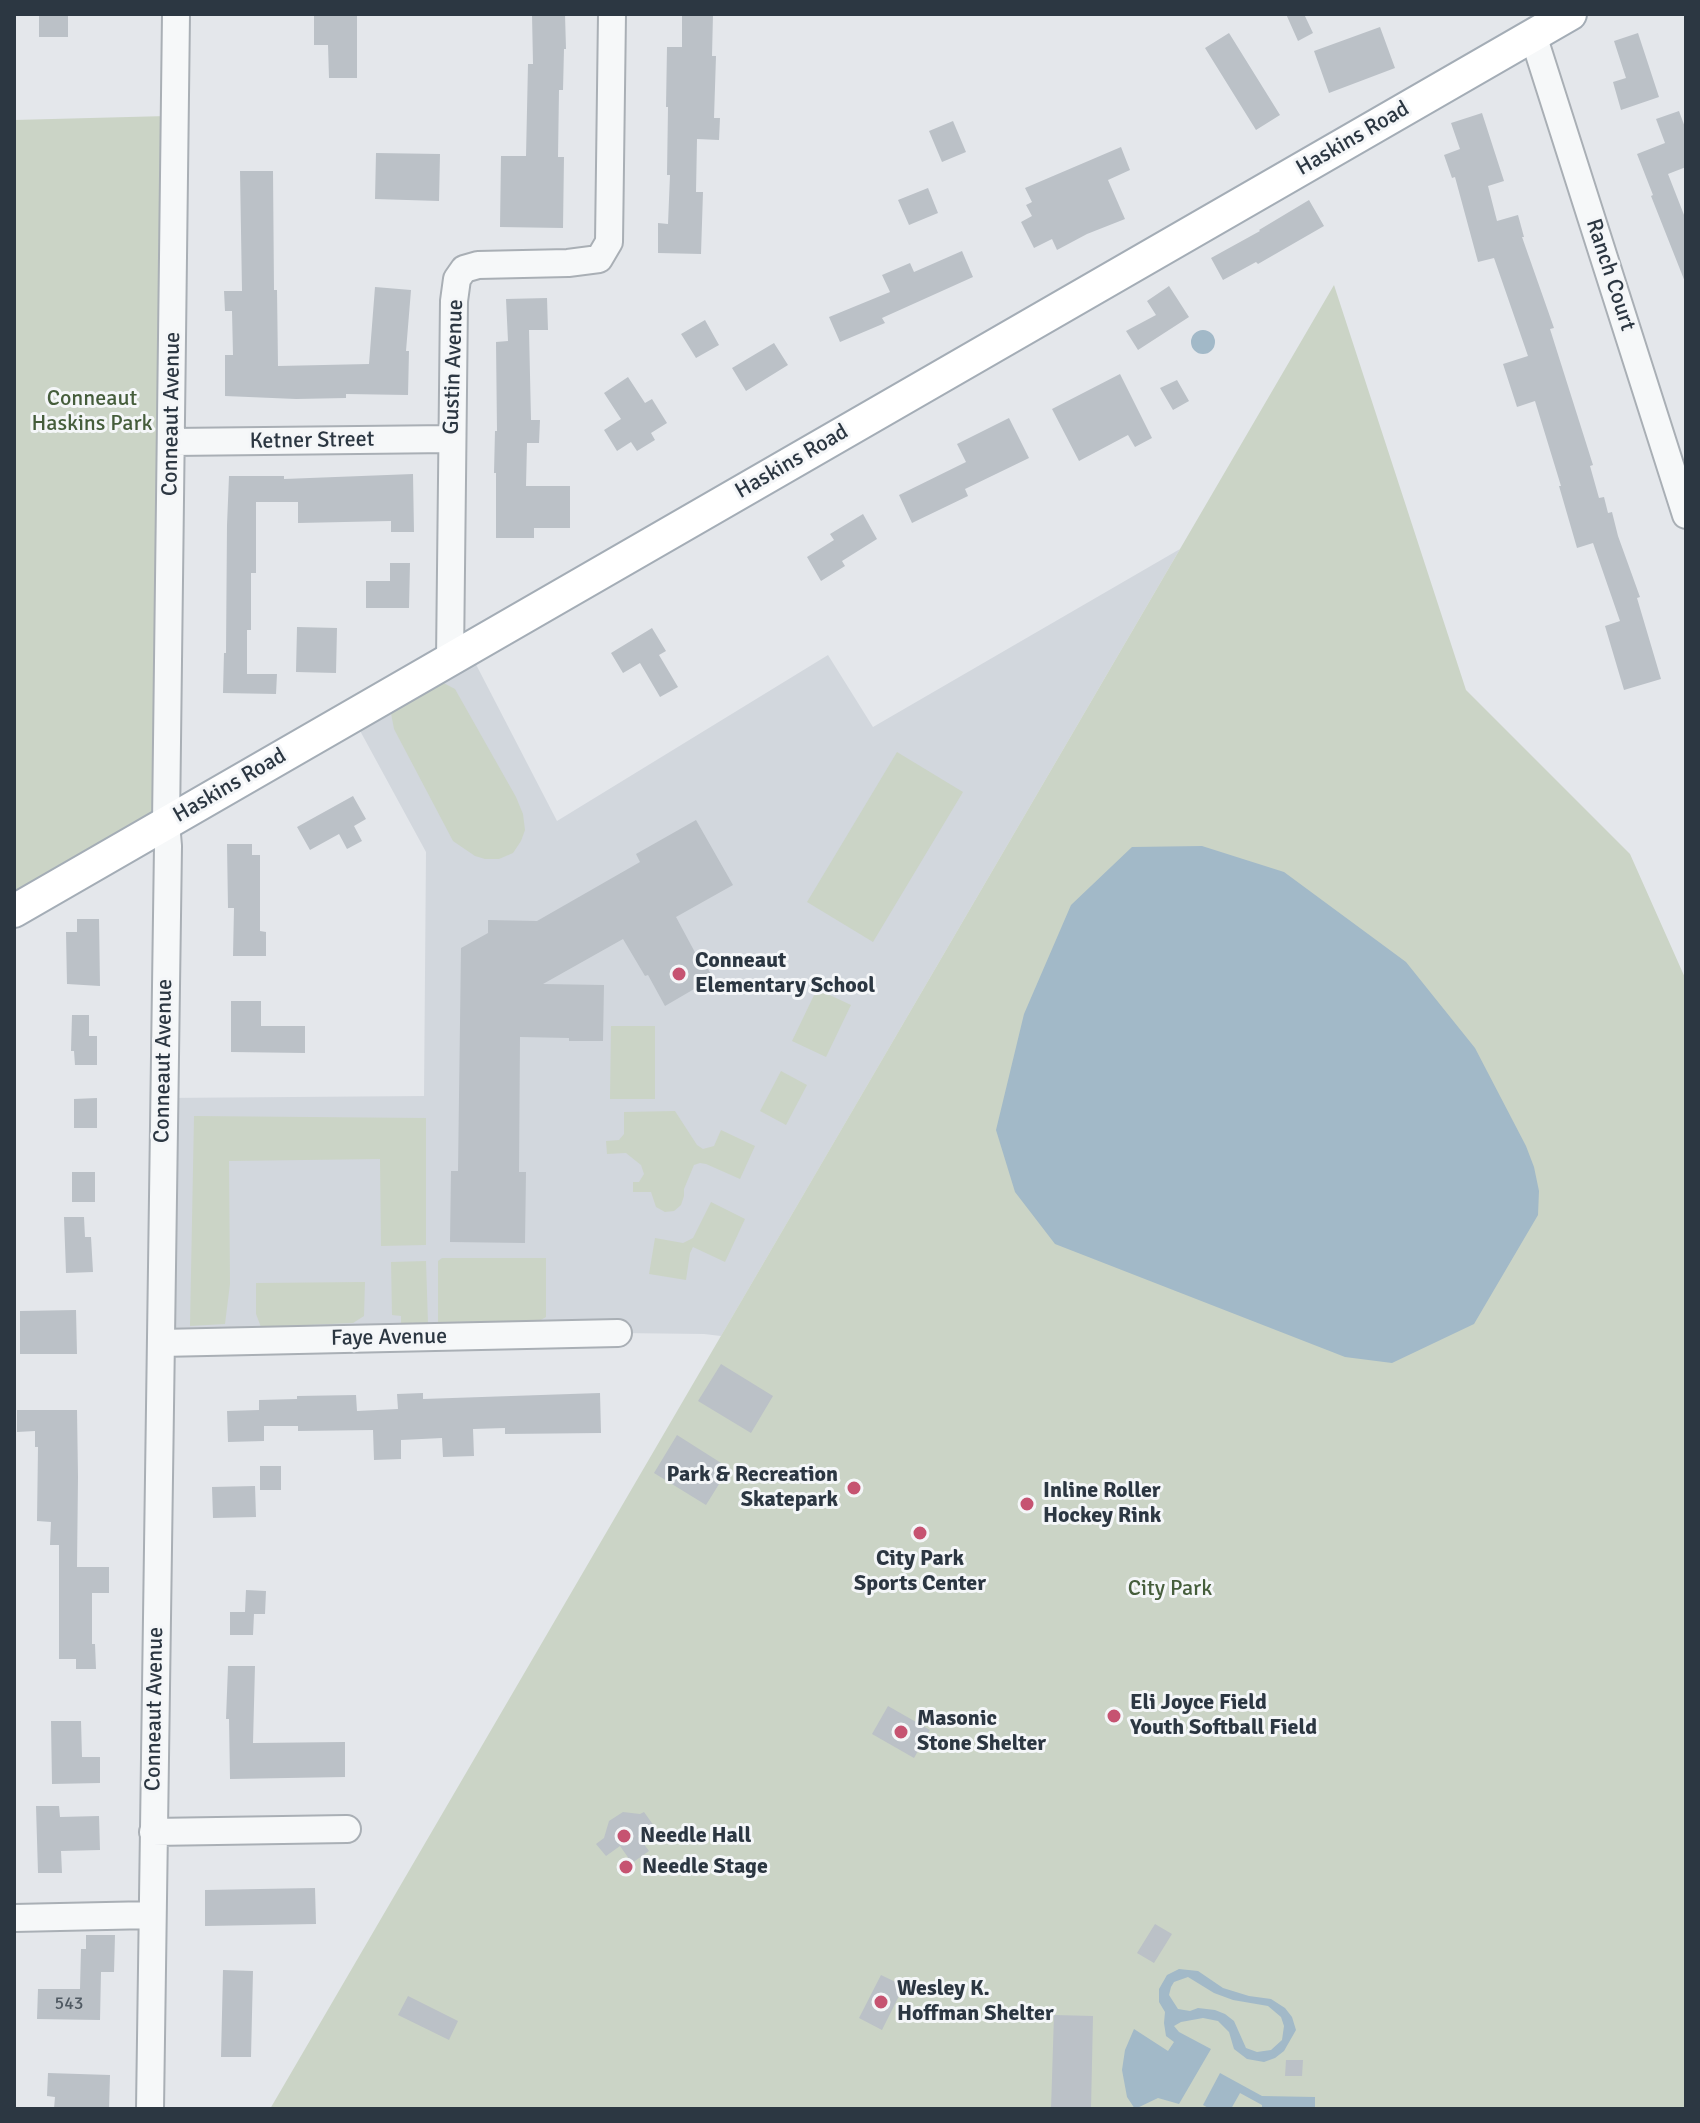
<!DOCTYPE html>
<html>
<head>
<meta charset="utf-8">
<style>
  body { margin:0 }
  #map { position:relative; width:1700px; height:2123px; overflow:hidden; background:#e4e7eb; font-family:Signika,sans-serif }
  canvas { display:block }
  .frame { position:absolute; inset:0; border:16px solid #2c3742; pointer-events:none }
</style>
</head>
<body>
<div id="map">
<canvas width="1700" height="2123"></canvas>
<div class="frame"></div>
</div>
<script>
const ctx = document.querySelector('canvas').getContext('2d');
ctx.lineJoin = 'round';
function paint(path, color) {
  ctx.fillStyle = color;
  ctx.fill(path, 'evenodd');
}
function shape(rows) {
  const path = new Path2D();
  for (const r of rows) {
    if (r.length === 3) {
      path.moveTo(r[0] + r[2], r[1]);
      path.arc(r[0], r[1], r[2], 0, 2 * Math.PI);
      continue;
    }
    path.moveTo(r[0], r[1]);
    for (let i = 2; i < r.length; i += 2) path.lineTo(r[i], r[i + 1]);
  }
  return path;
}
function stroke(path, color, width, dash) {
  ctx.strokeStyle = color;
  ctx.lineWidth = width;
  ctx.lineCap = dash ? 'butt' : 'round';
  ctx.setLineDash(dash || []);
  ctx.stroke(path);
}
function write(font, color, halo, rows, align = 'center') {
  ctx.font = font + ' Signika,sans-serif';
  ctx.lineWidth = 6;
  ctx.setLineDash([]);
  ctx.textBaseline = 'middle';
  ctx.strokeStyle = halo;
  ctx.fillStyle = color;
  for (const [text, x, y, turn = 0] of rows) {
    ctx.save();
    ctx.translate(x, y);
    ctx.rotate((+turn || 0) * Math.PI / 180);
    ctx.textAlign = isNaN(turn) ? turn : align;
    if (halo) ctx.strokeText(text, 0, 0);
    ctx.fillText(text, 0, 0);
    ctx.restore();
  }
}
const built = shape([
  [1180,549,721,1336,704,1334,618,1333,161,1343,163,1098,424,1096,426,852,352,716,468,649,557,821,828,655,873,727]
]);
const green = shape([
  [167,116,166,823,14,911,14,120],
  [1334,285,1466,690,1630,854,1686,980,1686,2109,270,2109],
  [438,680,455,689,516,797,523,814,525,830,521,841,513,853,499,859,485,859,475,856,453,841,394,729,390,708],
  [897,752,963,792,873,942,807,902],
  [817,989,851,1005,826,1057,792,1041],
  [611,1026,655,1026,655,1099,610,1099],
  [781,1071,807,1085,786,1125,760,1111],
  [675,1111,697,1145,703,1149,714,1146,721,1130,755,1146,740,1179,706,1164,700,1163,694,1165,684,1189,684,1196,681,1205,674,1211,665,1212,656,1207,651,1192,633,1192,633,1182,639,1182,644,1174,641,1165,626,1153,607,1154,606,1141,619,1140,624,1134,624,1112],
  [194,1116,426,1118,426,1245,381,1246,380,1159,229,1161,230,1284,225,1324,190,1326],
  [711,1202,745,1219,725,1262,693,1247,690,1253,686,1280,649,1274,655,1238,683,1243,693,1238],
  [442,1258,546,1258,546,1317,539,1321,438,1322,438,1261],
  [426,1261,428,1324,401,1325,401,1316,392,1315,391,1262],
  [365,1282,364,1316,353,1323,261,1327,256,1314,256,1283]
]);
const water = shape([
  [1203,342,12],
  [1202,846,1284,872,1406,962,1475,1048,1526,1146,1534,1167,1539,1191,1538,1215,1474,1324,1392,1363,1345,1357,1055,1244,1015,1192,996,1130,1024,1014,1071,905,1132,847],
  [1179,1969,1198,1971,1223,1988,1249,1996,1271,1999,1285,2008,1292,2017,1296,2030,1284,2051,1275,2058,1264,2062,1247,2059,1234,2049,1229,2032,1218,2021,1203,2018,1181,2022,1174,2026,1179,2032,1211,2049,1179,2104,1158,2098,1135,2109,1127,2097,1122,2070,1125,2050,1134,2029,1168,2051,1174,2042,1166,2036,1164,2023,1165,2012,1159,2002,1159,1989,1167,1975],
  [1188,1977,1214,1993,1233,2000,1268,2006,1281,2017,1284,2026,1282,2040,1271,2050,1257,2052,1246,2048,1234,2021,1225,2014,1215,2010,1198,2008,1190,2011,1178,2009,1169,1995,1171,1987,1174,1982],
  [1220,2073,1262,2096,1315,2097,1315,2109,1262,2109,1262,2105,1240,2093,1231,2109,1210,2109,1203,2105]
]);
const building = shape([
  [39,14,68,14,68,37,39,37],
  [314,14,357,14,357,78,329,78,328,45,314,45],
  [532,14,565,14,566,49,564,49,563,90,559,90,558,157,564,157,563,228,500,227,501,156,526,156,528,64,533,64],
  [682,14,713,14,712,56,716,56,714,118,720,118,719,140,697,139,696,192,703,192,701,254,658,253,658,223,668,224,670,175,667,175,668,107,666,107,667,47,682,47],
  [1286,14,1304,14,1313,33,1298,41],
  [1380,27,1395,68,1329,93,1314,51],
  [1229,33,1280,115,1256,130,1205,48],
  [1638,33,1659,97,1621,110,1613,82,1626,78,1614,41],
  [1679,111,1686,130,1686,167,1668,174,1686,220,1685,282,1651,196,1653,195,1637,154,1665,143,1656,119],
  [1482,113,1504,181,1488,186,1497,221,1518,215,1524,237,1522,237,1554,328,1550,329,1593,465,1590,466,1599,498,1604,497,1608,513,1612,512,1618,536,1640,597,1637,598,1661,679,1624,690,1605,626,1620,621,1593,543,1577,548,1559,486,1561,486,1535,401,1517,407,1503,364,1528,356,1494,258,1478,262,1455,177,1452,178,1444,155,1460,149,1451,123],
  [953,121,966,152,942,162,929,131],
  [1121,147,1130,170,1108,180,1125,219,1087,234,1057,250,1052,239,1034,248,1021,222,1032,216,1026,205,1032,202,1025,188],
  [376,153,440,154,439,201,375,199],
  [240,171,273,171,274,290,277,290,278,366,369,364,375,287,411,290,406,351,409,351,408,395,346,394,346,398,296,399,225,396,225,355,233,355,232,311,225,311,224,291,242,291],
  [928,188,938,213,909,225,898,200],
  [1309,200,1324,226,1258,264,1256,262,1223,280,1211,258,1260,231,1259,230],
  [962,251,973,277,882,318,885,323,840,342,829,317,890,292,882,275,910,263,914,272],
  [1169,286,1189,317,1138,350,1126,331,1156,315,1147,301],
  [547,298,548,330,529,330,531,420,540,420,539,443,527,443,526,486,570,486,570,528,534,528,534,538,496,538,496,473,494,473,495,431,497,431,496,342,508,341,506,299],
  [705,320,719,345,696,358,681,334],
  [774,343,788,365,746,391,732,368],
  [1120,374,1152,438,1135,447,1128,435,1079,461,1052,409],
  [628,377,645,403,652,399,667,423,651,433,655,440,637,451,631,442,617,451,604,430,621,419,604,393],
  [1177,380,1189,401,1173,410,1160,388],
  [1009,418,1029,458,965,489,968,496,912,523,899,495,966,462,957,444],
  [413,474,414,532,391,532,391,521,298,523,298,502,256,502,256,573,251,573,251,630,247,630,247,674,277,674,276,694,223,693,224,653,226,653,227,525,229,476,284,476,284,479],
  [863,514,877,539,842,561,845,566,821,581,807,557,834,540,830,534],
  [390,563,410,563,409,608,366,608,366,581,390,581],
  [297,627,337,628,336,673,296,672],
  [652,628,666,651,659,655,678,687,660,697,640,663,623,673,611,653],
  [353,796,366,819,354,826,362,841,347,849,339,834,310,850,297,827],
  [696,820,733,885,676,917,698,958,701,956,713,978,665,1006,648,975,645,976,623,939,543,984,604,985,603,1041,569,1041,569,1038,520,1037,519,1172,526,1172,525,1243,450,1242,451,1171,458,1171,461,948,488,933,488,920,537,921,640,862,636,854],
  [227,844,252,844,252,855,260,855,260,931,266,932,266,956,233,956,234,908,228,908],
  [77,919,99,919,100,986,67,984,66,932,77,932],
  [231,1001,261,1001,261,1026,305,1026,305,1053,231,1052],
  [72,1015,89,1015,89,1036,97,1036,97,1065,75,1065,74,1051,71,1051],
  [97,1098,97,1128,74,1128,74,1099],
  [72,1172,95,1172,95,1202,72,1202],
  [64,1217,84,1217,85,1237,91,1237,93,1272,66,1273],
  [76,1310,77,1354,20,1354,20,1311],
  [721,1364,773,1396,751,1433,698,1401],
  [423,1393,423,1399,600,1393,601,1433,505,1434,505,1428,473,1429,474,1456,443,1457,442,1438,401,1440,401,1459,374,1460,373,1430,298,1431,298,1426,264,1426,264,1441,228,1442,227,1411,259,1410,259,1400,297,1399,297,1396,356,1395,357,1411,398,1409,397,1394],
  [17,1410,77,1410,78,1477,77,1567,109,1567,109,1593,92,1593,92,1644,95,1644,96,1669,76,1669,76,1659,59,1659,59,1545,50,1545,51,1522,37,1521,38,1447,35,1447,35,1431,17,1432],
  [677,1435,729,1468,706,1505,654,1473],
  [260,1466,281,1466,281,1490,260,1490],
  [255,1486,256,1517,213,1518,212,1487],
  [246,1590,266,1591,265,1614,254,1614,253,1635,230,1635,230,1612,245,1612],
  [228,1666,255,1666,253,1743,345,1742,345,1777,230,1779,229,1719,226,1719],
  [888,1706,930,1730,914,1758,872,1734],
  [51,1721,81,1721,82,1757,100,1757,100,1783,52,1784],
  [36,1806,59,1806,60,1817,99,1816,100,1850,61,1851,62,1873,38,1873],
  [623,1812,640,1814,644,1812,654,1826,638,1836,649,1851,632,1863,620,1846,606,1856,596,1844,604,1838,609,1821],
  [315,1888,316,1924,205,1926,205,1890],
  [1155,1924,1172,1934,1154,1963,1137,1953],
  [86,1935,115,1935,114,1972,101,1972,100,2020,37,2019,38,1989,80,1989,81,1949,86,1949],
  [223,1970,253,1971,251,2057,221,2057],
  [881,1975,904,1986,882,2030,859,2018],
  [408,1996,458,2021,449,2040,398,2015],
  [1054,2015,1093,2016,1091,2109,1051,2109],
  [1286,2060,1303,2060,1302,2076,1285,2076],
  [48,2073,110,2075,109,2109,54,2109,55,2097,47,2096]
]);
const minor = shape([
  [1533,35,1686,515],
  [172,442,451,439],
  [450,659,454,301,457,279,464,269,478,265,568,263,599,259,609,242,612,14],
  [161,1343,618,1333],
  [153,1832,347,1829],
  [14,1918,152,1915],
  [150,2109,168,846,166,823,176,14]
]);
const major = shape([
  [14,911,1570,14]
]);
const markers = [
  [679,974,8,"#c65371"],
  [854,1488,8,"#c65371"],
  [1027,1504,8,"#c65371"],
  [920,1533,8,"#c65371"],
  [1114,1716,8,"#c65371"],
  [901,1732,8,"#c65371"],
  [624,1836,8,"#c65371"],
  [626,1867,8,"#c65371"],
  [881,2002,8,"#c65371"]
];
const numberNames = [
  ["543",69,2004]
];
const streetNames = [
  ["Haskins Road",1353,139,-30],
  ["Ranch Court",1610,275,72],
  ["Gustin Avenue",454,367,-88],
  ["Conneaut Avenue",172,414,-89],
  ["Ketner Street",312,441,-1],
  ["Haskins Road",792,462,-30],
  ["Haskins Road",230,786,-30],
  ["Conneaut Avenue",164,1061,-89],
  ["Faye Avenue",389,1338,-1],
  ["Conneaut Avenue",155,1709,-89]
];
const parkNames = [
  ["Conneaut",92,399],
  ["Haskins Park",92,424],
  ["City Park",1170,1589]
];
const poiNames = [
  ["Conneaut",695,961],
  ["Elementary School",695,986],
  ["Park & Recreation",838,1475,"right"],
  ["Skatepark",838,1500,"right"],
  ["Inline Roller",1043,1491],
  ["Hockey Rink",1043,1516],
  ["City Park",920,1559,"center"],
  ["Sports Center",920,1584,"center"],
  ["Eli Joyce Field",1130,1703],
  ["Youth Softball Field",1130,1728],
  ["Masonic",917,1719],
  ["Stone Shelter",917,1744],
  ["Needle Hall",640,1836],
  ["Needle Stage",642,1867],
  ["Wesley K.",897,1989],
  ["Hoffman Shelter",897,2014]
];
paint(built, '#d2d7dd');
paint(green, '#cbd4c6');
paint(water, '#a2b9c8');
paint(building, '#bbc1c7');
stroke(minor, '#a9afb5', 30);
stroke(major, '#a4adb6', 36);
stroke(minor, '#f6f8f9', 26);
stroke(major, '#fff', 32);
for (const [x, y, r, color] of markers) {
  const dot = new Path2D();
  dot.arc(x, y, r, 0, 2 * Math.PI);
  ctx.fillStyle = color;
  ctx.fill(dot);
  stroke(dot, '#f4f6f8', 3);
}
write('18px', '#505a63', null, numberNames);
write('22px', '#2c3742', '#f4f6f8', streetNames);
write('22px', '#455d3b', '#f4f6f8', parkNames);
write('bold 22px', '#2c3742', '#f4f6f8', poiNames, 'left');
</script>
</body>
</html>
